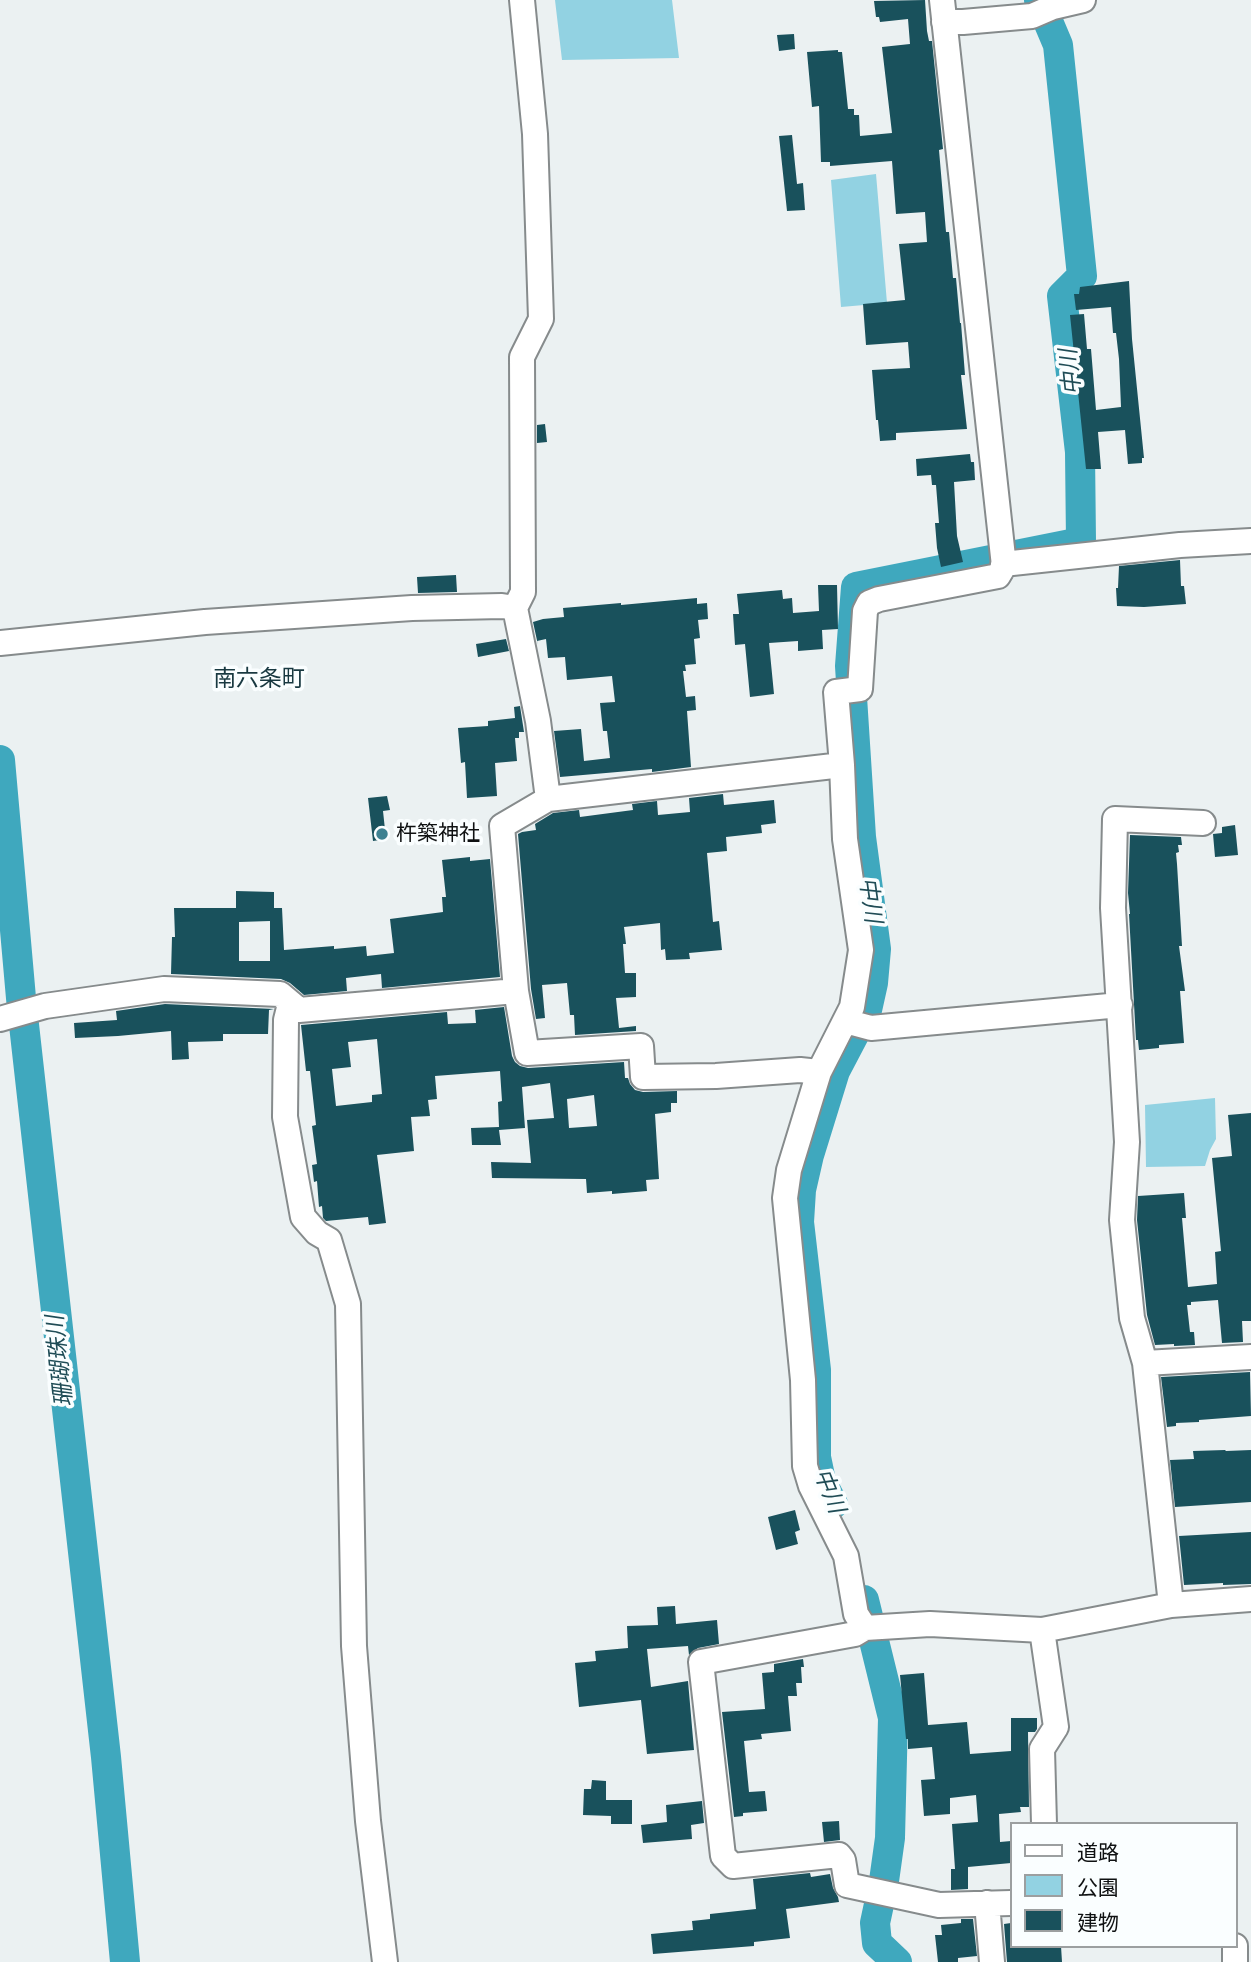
<!DOCTYPE html>
<html>
<head>
<meta charset="utf-8">
<style>
  body { margin:0 }
  #map { position:relative; width:1251px; height:1962px; overflow:hidden; background:#ebf1f2; font-family:"Alegreya Sans","Noto Sans JP",sans-serif }
  canvas { display:block }
  .legend { position:absolute; left:1010px; top:1822px; width:228px; height:126px; box-sizing:border-box; background:#fafeff; border:2px solid #9c9fa0; margin:0; padding:9px 12px; list-style:none; font-size:21px; color:#0f1112 }
  .legend li { display:flex; align-items:center; gap:14px; height:35px }
  .legend b { width:35px; border:2px solid #9c9fa0 }
</style>
</head>
<body>
<div id="map">
<canvas width="1251" height="1962"></canvas>
<ul class="legend">
<li><b style="height:9px;background:#fff"></b>道路</li>
<li><b style="height:19px;background:#92d2e2"></b>公園</li>
<li><b style="height:19px;background:#19515c"></b>建物</li>
</ul>
</div>
<script>
const ctx = document.querySelector('canvas').getContext('2d');
ctx.lineJoin = 'round';
function paint(path, color) {
  ctx.fillStyle = color;
  ctx.fill(path, 'evenodd');
}
function shape(rows) {
  const path = new Path2D();
  for (const r of rows) {
    path.moveTo(r[0], r[1]);
    for (let i = 2; i < r.length; i += 2) path.lineTo(r[i], r[i + 1]);
  }
  return path;
}
function stroke(path, color, width, dash) {
  ctx.strokeStyle = color;
  ctx.lineWidth = width;
  ctx.lineCap = dash ? 'butt' : 'round';
  ctx.setLineDash(dash || []);
  ctx.stroke(path);
}
function write(font, color, halo, rows, align = 'center') {
  ctx.font = font + ' "Alegreya Sans","Noto Sans JP",sans-serif';
  ctx.lineWidth = 7;
  ctx.setLineDash([]);
  ctx.textBaseline = 'middle';
  ctx.strokeStyle = halo;
  ctx.fillStyle = color;
  for (const [text, x, y, turn = 0] of rows) {
    ctx.save();
    ctx.translate(x, y);
    ctx.rotate((+turn || 0) * Math.PI / 180);
    ctx.textAlign = isNaN(turn) ? turn : align;
    if (halo) ctx.strokeText(text, 0, 0);
    ctx.fillText(text, 0, 0);
    ctx.restore();
  }
}
const green = shape([
  [555,0,672,0,679,58,562,60],
  [876,174,887,303,841,307,831,180],
  [1215,1098,1216,1139,1210,1150,1205,1166,1146,1167,1145,1105]
]);
const river = shape([
  [0,760,21,998,106,1757,125,1962],
  [833,1504,821,1481,816,1457,816,1370,799,1222,801,1190,809,1155,835,1071,867,1010,873,983,876,949,861,837,850,666,856,587,1081,542,1080,452,1062,296,1082,276,1058,45,1039,0],
  [864,1600,893,1718,890,1838,884,1881,875,1923,877,1943,897,1962]
]);
const building = shape([
  [925,0,927,31,929,41,932,41,943,149,939,150,946,232,949,232,953,278,956,278,960,323,961,323,965,375,961,375,967,429,896,433,896,440,880,441,878,420,876,420,872,370,910,368,908,342,866,345,863,304,905,300,899,244,927,242,925,212,896,214,892,161,830,166,830,162,821,162,819,106,812,107,807,52,838,50,838,52,842,52,848,109,854,109,854,115,859,115,860,136,892,133,882,47,910,44,908,19,880,22,879,17,876,17,874,1],
  [794,34,795,49,779,51,777,35],
  [792,135,797,184,803,183,805,210,787,211,779,136],
  [1129,281,1132,339,1144,458,1142,458,1142,463,1128,464,1125,430,1098,432,1101,469,1086,469,1070,315,1084,314,1087,349,1091,349,1096,410,1121,407,1119,359,1116,333,1113,333,1111,307,1076,310,1074,294,1079,294,1080,287],
  [545,424,547,442,537,443,537,425],
  [970,454,971,462,974,462,975,480,954,482,957,536,963,562,941,567,937,548,935,523,939,523,936,485,932,485,931,475,917,476,916,459],
  [1180,560,1181,586,1184,586,1186,604,1144,607,1117,606,1116,588,1118,588,1119,566],
  [456,575,457,592,418,593,417,577],
  [818,585,837,585,838,629,822,630,823,649,798,651,798,641,769,643,774,694,750,697,745,644,735,645,733,614,739,614,737,594,782,590,783,599,792,598,793,613,819,611],
  [697,598,697,604,707,603,708,619,698,620,700,638,694,639,696,664,685,665,686,671,683,671,686,697,695,696,696,710,687,711,691,767,652,772,652,769,560,777,554,731,581,729,584,761,610,758,607,731,603,731,600,703,615,702,612,676,567,680,565,657,548,658,546,639,537,641,538,645,533,622,543,619,564,617,563,608,621,603,621,605],
  [506,639,509,651,478,657,476,644],
  [520,706,524,732,519,732,519,738,515,738,517,761,495,763,497,796,467,798,465,762,461,763,458,728,488,726,488,721,515,718,514,707],
  [723,794,724,805,774,800,776,823,761,825,762,833,726,837,727,851,707,853,713,922,719,921,722,950,689,953,690,959,666,960,665,949,661,950,660,923,624,927,626,944,623,944,625,973,636,973,636,997,616,998,619,1028,636,1026,636,1031,575,1035,574,1015,570,1015,567,983,542,985,545,1018,536,1019,531,989,518,834,522,832,536,830,535,824,553,813,579,810,580,817,633,810,632,804,657,801,658,815,690,812,689,798],
  [387,796,390,810,383,811,386,839,373,841,368,798],
  [1235,825,1238,855,1215,857,1213,834,1222,833,1222,827],
  [1130,835,1181,837,1182,845,1178,845,1179,852,1176,853,1177,864,1182,946,1179,946,1185,991,1180,991,1184,1043,1159,1045,1159,1048,1139,1050,1138,1040,1136,1040,1129,914,1130,914,1128,893],
  [470,857,470,861,490,859,500,977,382,988,381,974,346,978,347,991,304,995,290,983,281,979,171,974,172,937,175,937,174,908,236,908,236,891,274,892,274,908,282,908,284,950,334,946,334,949,366,946,367,956,394,953,390,919,443,912,442,897,446,897,442,860],
  [270,921,270,961,239,961,239,922],
  [165,1004,274,1009,269,1010,268,1034,223,1034,223,1041,188,1042,189,1059,172,1060,171,1031,118,1036,75,1038,74,1023,117,1020,116,1011],
  [504,1007,512,1056,515,1062,520,1066,528,1068,624,1062,625,1078,628,1078,630,1084,635,1090,643,1092,677,1091,677,1103,671,1103,671,1112,655,1114,659,1179,646,1180,647,1191,612,1194,612,1191,587,1193,586,1179,492,1178,491,1162,531,1163,527,1120,554,1118,550,1083,522,1087,525,1128,499,1130,501,1145,472,1145,471,1128,499,1127,498,1102,502,1101,500,1071,435,1076,437,1099,428,1100,430,1116,411,1117,414,1151,377,1155,386,1223,369,1225,368,1217,326,1221,323,1218,322,1206,319,1207,317,1181,314,1182,312,1165,317,1164,312,1126,316,1125,310,1071,306,1071,301,1025,447,1012,448,1024,476,1023,475,1010],
  [377,1039,382,1094,372,1095,372,1102,336,1106,332,1069,351,1067,348,1042],
  [594,1095,597,1126,569,1128,567,1099],
  [1251,1113,1251,1321,1242,1321,1243,1342,1222,1343,1218,1300,1191,1302,1191,1305,1187,1305,1190,1332,1194,1332,1195,1345,1174,1346,1174,1344,1155,1345,1147,1315,1137,1220,1138,1196,1184,1193,1186,1218,1182,1218,1188,1287,1217,1284,1215,1252,1221,1251,1212,1158,1232,1156,1228,1115],
  [1250,1372,1251,1416,1199,1420,1199,1422,1176,1423,1176,1426,1167,1427,1161,1377],
  [1225,1450,1226,1451,1251,1450,1251,1502,1175,1507,1170,1460,1194,1459,1193,1451],
  [795,1510,800,1530,795,1532,798,1544,776,1550,768,1517],
  [1251,1532,1251,1584,1223,1585,1223,1583,1184,1585,1179,1536],
  [675,1606,676,1624,717,1620,719,1644,698,1648,689,1655,688,1646,647,1649,651,1687,688,1681,694,1750,647,1754,641,1700,579,1707,575,1663,596,1661,595,1651,628,1648,627,1626,658,1625,657,1607],
  [803,1659,804,1667,801,1667,802,1683,796,1683,797,1696,788,1696,791,1731,761,1734,762,1739,744,1741,749,1792,765,1791,767,1811,743,1813,743,1816,734,1817,722,1712,765,1709,762,1673,774,1672,774,1664],
  [924,1673,928,1725,967,1722,970,1754,1011,1751,1011,1718,1037,1718,1037,1729,1035,1732,1028,1732,1029,1807,1020,1807,1021,1812,999,1814,1000,1842,1011,1841,1011,1863,968,1867,968,1889,951,1890,951,1869,955,1869,952,1824,978,1822,976,1795,950,1798,950,1814,924,1816,921,1780,935,1779,932,1747,908,1749,908,1739,906,1739,900,1675],
  [592,1780,606,1781,606,1800,632,1800,632,1824,611,1824,611,1816,583,1815,584,1789,591,1789],
  [702,1801,704,1823,691,1825,692,1839,643,1843,641,1825,667,1822,666,1805],
  [839,1821,840,1840,824,1842,822,1822],
  [810,1873,811,1877,830,1874,833,1888,838,1897,839,1902,786,1909,790,1938,754,1942,754,1946,653,1954,651,1934,693,1930,692,1921,710,1919,710,1914,756,1909,753,1879],
  [961,1919,973,1919,977,1956,958,1958,958,1962,938,1962,935,1935,942,1935,941,1925,961,1923],
  [1011,1923,1011,1946,1061,1946,1062,1962,1007,1962,1004,1924]
]);
const minor = shape([
  [522,0,535,134,541,319,522,357,523,592,515,608,538,721,548,799],
  [944,22,963,22,1032,16,1053,7,1083,0],
  [1003,564,1180,545,1251,541],
  [0,643,205,622,412,608,502,606,515,608],
  [290,1004,286,1020,285,1117,303,1217,317,1233,329,1240,348,1304,354,1646,368,1821,385,1962],
  [0,1019,45,1006,164,989,280,994,299,1010,516,991],
  [845,1021,871,1028,1120,1005],
  [819,1072,800,1070,716,1076,643,1077,641,1046,527,1053,516,991,502,826,548,799,842,765],
  [1145,1363,1251,1357],
  [1171,1605,1145,1363,1132,1318,1122,1220,1127,1142,1113,908,1115,819,1203,823],
  [865,1628,856,1614,846,1556,811,1486,805,1466,803,1380,785,1198,789,1170,819,1072,852,1007,861,950,845,839,842,765,836,692,860,689,865,611,869,603,879,599,998,576,1004,566,942,0],
  [1042,1630,1056,1727,1042,1749,1044,1824],
  [987,1903,992,1962],
  [1011,1903,939,1905,847,1885,843,1860,839,1855,733,1866,723,1856,701,1662,855,1634,865,1628,930,1624,1042,1630,1171,1605,1251,1599],
  [1235,1946,1235,1962]
]);
const markers = [
  [382,834,7,"#3f8292"]
];
const poiNames = [
  ["杵築神社",396,834]
];
const waterNames = [
  ["中川",1071,372,-96],
  ["中川",870,900,82],
  ["珊瑚珠川",60,1361,-96],
  ["中川",829,1491,68]
];
const neighbourhoodNames = [
  ["南六条町",259,679]
];
paint(green, '#92d2e2');
stroke(river, '#3fa8be', 30);
paint(building, '#19515c');
stroke(minor, '#868b8c', 28);
stroke(minor, '#fff', 24);
for (const [x, y, r, color] of markers) {
  const dot = new Path2D();
  dot.arc(x, y, r, 0, 2 * Math.PI);
  ctx.fillStyle = color;
  ctx.fill(dot);
  stroke(dot, '#fafeff', 2.5);
}
write('21px', '#0f1112', '#fafeff', poiNames, 'left');
write('italic 23px', '#1f4c56', '#fafeff', waterNames);
write('23px', '#193941', '#fafeff', neighbourhoodNames);
</script>
</body>
</html>
